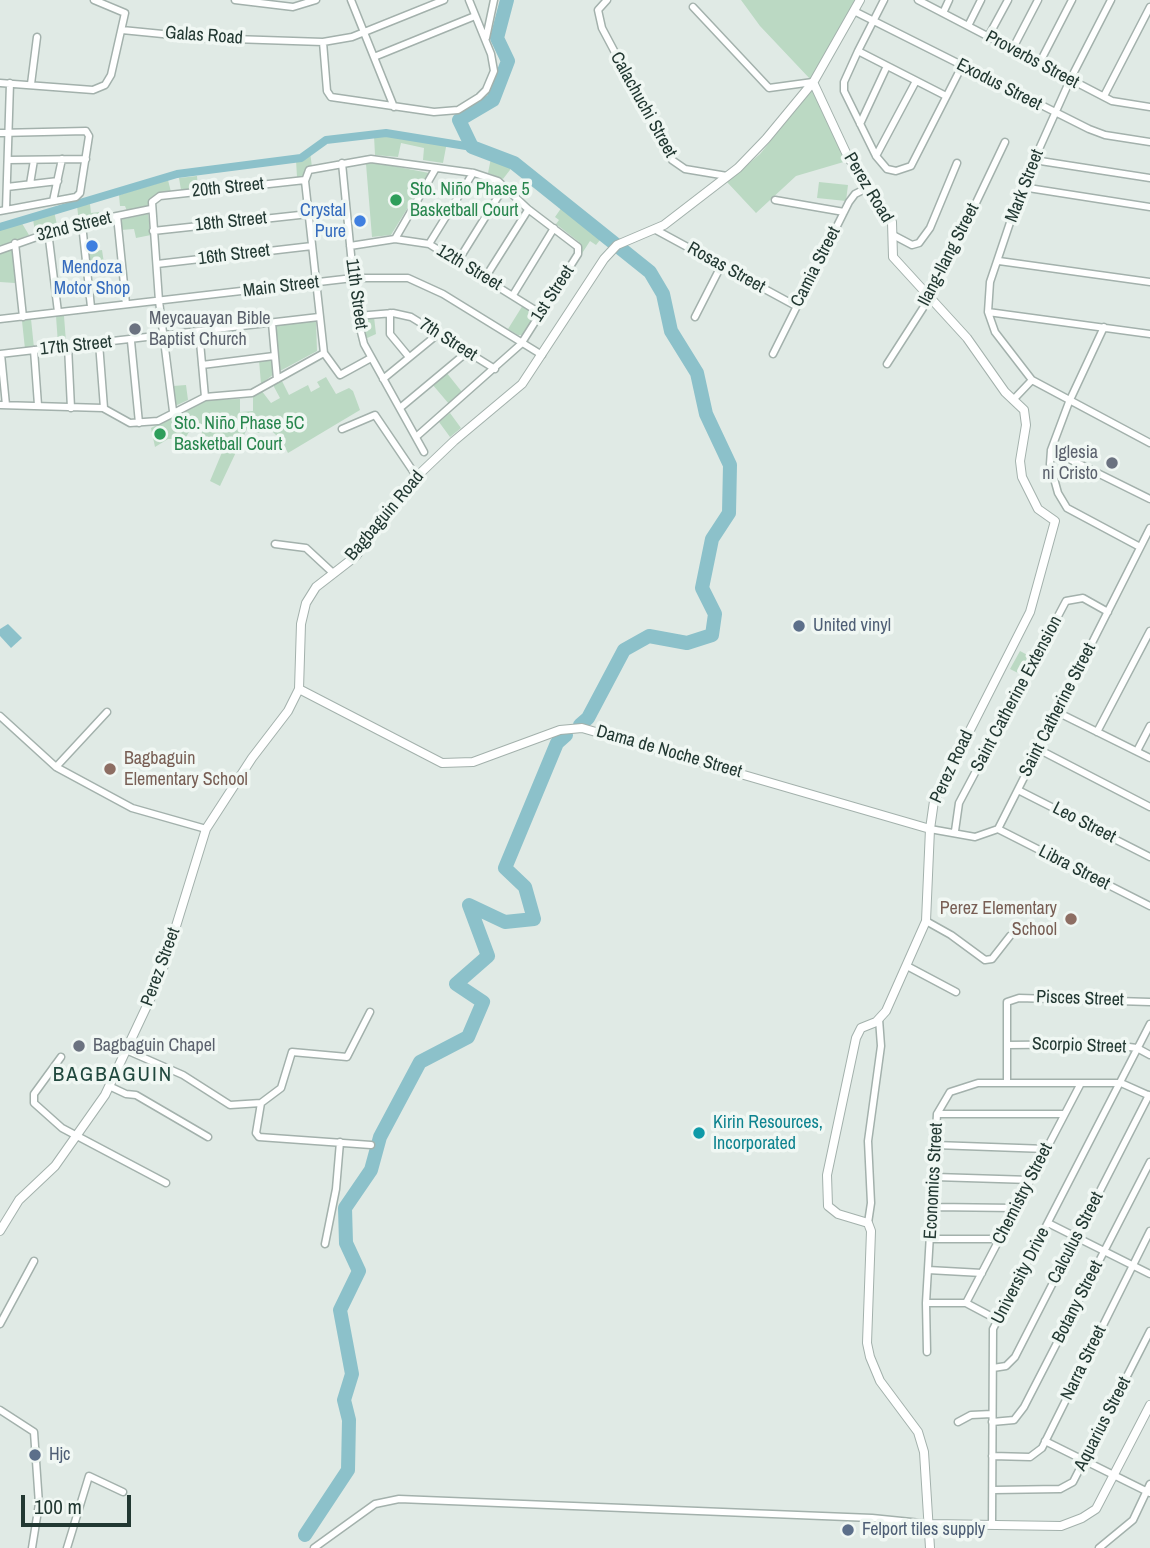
<!DOCTYPE html>
<html>
<head>
<meta charset="utf-8">
<style>
  body { margin:0 }
  #map { position:relative; width:1150px; height:1548px; overflow:hidden; background:#e0eae5; font-family:"Archivo Narrow",sans-serif }
  canvas { display:block }
  .scale { position:absolute; left:21px; top:1495px; width:110px; height:32px; box-sizing:border-box; border:4px solid #223832; border-top:0; padding-left:9px; font-size:21px; line-height:24px; white-space:nowrap; color:#223832; -webkit-text-stroke:5px #f0f7f3; paint-order:stroke }
</style>
</head>
<body>
<div id="map">
<canvas width="1150" height="1548"></canvas>
<div class="scale">100 m</div>
</div>
<script>
const ctx = document.querySelector('canvas').getContext('2d');
ctx.lineJoin = 'round';
function paint(path, color) {
  ctx.fillStyle = color;
  ctx.fill(path, 'evenodd');
}
function shape(rows) {
  const path = new Path2D();
  for (const r of rows) {
    path.moveTo(r[0], r[1]);
    for (let i = 2; i < r.length; i += 2) path.lineTo(r[i], r[i + 1]);
  }
  return path;
}
function stroke(path, color, width, dash) {
  ctx.strokeStyle = color;
  ctx.lineWidth = width;
  ctx.lineCap = dash ? 'butt' : 'round';
  ctx.setLineDash(dash || []);
  ctx.stroke(path);
}
function write(font, color, halo, rows, align = 'center') {
  ctx.font = font + ' "Archivo Narrow",sans-serif';
  ctx.lineWidth = 7;
  ctx.setLineDash([]);
  ctx.textBaseline = 'middle';
  ctx.strokeStyle = halo;
  ctx.fillStyle = color;
  for (const [text, x, y, turn = 0] of rows) {
    ctx.save();
    ctx.translate(x, y);
    ctx.rotate((+turn || 0) * Math.PI / 180);
    ctx.textAlign = isNaN(turn) ? turn : align;
    if (halo) ctx.strokeText(text, 0, 0);
    ctx.fillText(text, 0, 0);
    ctx.restore();
  }
}
const green = shape([
  [741,0,855,0,811,80,760,26],
  [813,89,847,161,796,176,756,213,727,182,760,154],
  [387,134,447,142,443,163,423,160,424,148,401,143,398,157,375,155,374,136],
  [310,152,312,167,304,177,297,177,296,160],
  [491,158,513,166,503,179,488,173],
  [372,162,429,173,391,235,372,237,366,164],
  [197,176,198,188,181,190,179,178],
  [168,180,171,192,150,201,149,207,127,211,125,206,120,206,119,195],
  [819,182,848,185,846,201,817,198],
  [90,204,91,213,99,212,99,216,79,222,77,206],
  [564,204,611,242,607,245,600,240,596,245,590,241,581,255,579,242,556,224,559,220,555,217],
  [54,211,57,225,35,232,33,219],
  [148,214,151,235,136,238,134,229,121,230,119,220],
  [20,220,29,235,0,247,0,226],
  [13,247,15,283,0,282,0,253],
  [102,250,104,263,90,265,88,252],
  [523,305,536,314,523,335,518,335,508,329],
  [56,316,64,316,66,342,58,344],
  [374,317,376,334,365,339,360,318],
  [31,319,34,348,25,349,22,321],
  [316,320,317,351,280,371,275,328,278,324],
  [272,359,274,374,261,384,259,360],
  [446,372,462,392,449,404,432,384],
  [326,377,336,394,349,388,353,391,360,410,288,453,282,441,271,430,258,433,247,429,220,486,210,481,223,450,199,439,205,426,195,421,185,439,168,439,155,447,151,428,205,400,240,399,240,412,253,411,253,397,261,390,271,403,280,398,273,385,281,379,289,395,308,385,311,392,320,387,317,382],
  [186,385,188,400,175,406,173,386],
  [450,413,461,428,450,437,439,422],
  [1020,651,1033,658,1024,676,1010,669]
]);
const water = shape([
  [8,624,22,638,11,648,0,636,0,629]
]);
const canal = shape([
  [0,227,177,174,301,158,326,140,386,133,472,147]
]);
const river = shape([
  [507,0,497,38,508,61,493,100,459,120,472,147,514,163,650,272,663,294,671,331,697,373,706,414,730,465,729,513,712,539,702,588,715,614,712,635,687,643,649,636,624,650,588,718,580,725],
  [305,1535,348,1470,349,1420,344,1400,352,1374,340,1310,359,1271,346,1243,345,1208,371,1170,380,1137,420,1062,468,1037,483,1002,456,984,488,956,469,905,505,922,534,919,525,887,505,868,557,743,566,735]
]);
const minor = shape([
  [235,0,293,7,316,0],
  [351,0,394,107],
  [607,0,598,10,602,28,672,160,685,169,727,176],
  [884,0,858,51,844,82,844,91,876,156,887,169,896,171,911,166,962,66],
  [918,0,1112,101,1150,107],
  [1111,0,1070,80,1022,187,990,282,988,312,995,332,1032,380,1150,443],
  [693,7,769,88,813,82],
  [854,11,1089,129,1105,135,1150,142],
  [943,13,949,0],
  [968,26,981,0],
  [122,30,203,38,323,42,352,37,444,0],
  [988,37,1008,0],
  [486,38,494,0],
  [323,42,327,91,331,97,434,112,458,110,479,97,486,90,494,71,491,54,469,0],
  [1012,50,1038,0],
  [858,51,946,96],
  [374,57,475,16],
  [1039,64,1072,0],
  [0,83,93,90,105,85,111,75,125,13,94,0],
  [31,84,37,37],
  [1104,96,1150,7],
  [860,124,887,66],
  [0,133,86,131,89,136,80,193,76,197,0,211],
  [876,156,916,81],
  [8,160,86,159],
  [1034,160,1150,178],
  [342,163,357,316,364,344,424,452],
  [30,184,34,160],
  [7,187,58,181],
  [1022,187,1150,207],
  [775,200,844,212],
  [53,201,62,159],
  [6,210,10,83],
  [117,216,126,304],
  [82,224,91,307],
  [656,230,796,306],
  [48,231,58,312],
  [153,231,309,214],
  [893,235,912,245,919,243,930,228,957,163],
  [395,239,436,168],
  [15,243,23,317],
  [429,244,473,173],
  [350,246,395,239,429,244,540,313],
  [0,250,68,226,151,209],
  [458,261,504,187],
  [999,261,1150,282],
  [157,264,312,246],
  [485,278,528,210],
  [513,295,554,228],
  [988,312,1150,334],
  [390,313,390,334,409,357],
  [357,316,393,313,411,317,495,369],
  [695,317,721,266],
  [0,319,353,278,408,278,443,294,542,355],
  [272,323,277,379],
  [1104,327,1069,402,1051,450,1050,464,1058,493,1067,508,1140,547],
  [199,331,205,397],
  [131,341,139,423],
  [99,343,104,408],
  [68,346,71,408],
  [34,350,38,405],
  [0,354,319,317],
  [1,354,6,405],
  [773,354,849,202,855,194,867,188],
  [371,358,340,375,324,353,305,181,309,170,371,159,474,173,498,181,528,209,578,247,578,254,521,344,416,437],
  [887,364,934,291,1005,142],
  [202,365,274,356],
  [383,379,438,334],
  [1013,400,1032,380],
  [0,405,103,408,130,423,158,421,205,397,252,393,324,353],
  [400,408,466,353],
  [173,411,159,301,152,202,160,196,305,180],
  [342,429,375,415,417,477],
  [1051,450,1150,499],
  [275,544,306,548,333,573],
  [1057,712,1150,758],
  [0,716,56,767,132,808,206,829],
  [1097,732,1150,631],
  [1038,749,1150,807],
  [1137,751,1150,726],
  [56,767,107,712],
  [1018,790,1150,857],
  [930,829,975,837,998,829,1150,528],
  [998,829,1150,906],
  [955,831,959,803,1066,601,1083,598,1108,612],
  [926,921,951,935,985,960,992,959,1010,936],
  [907,966,956,992],
  [1007,1045,1105,1044,1137,1048,1150,1055],
  [126,1050,183,1075,230,1105,261,1103,256,1133,259,1137,371,1145],
  [61,1057,34,1094,34,1103,62,1128,166,1183],
  [1007,1083,1007,1002,1019,998,1150,1002],
  [109,1086,126,1094,136,1095,208,1137],
  [261,1103,281,1088,292,1052,347,1057,370,1012],
  [937,1114,1064,1114],
  [935,1145,1047,1149],
  [935,1177,1031,1180],
  [933,1207,1016,1208],
  [868,1223,871,1203,868,1141,881,1046,879,1019],
  [1048,1223,1150,1274],
  [932,1239,1000,1239],
  [325,1244,336,1189,340,1142],
  [928,1270,982,1273],
  [926,1303,966,1303,998,1320],
  [966,1303,1080,1085],
  [0,1324,34,1261],
  [927,1352,926,1303,937,1114,950,1092,978,1083,1121,1083,1150,1096],
  [993,1368,1006,1366,1015,1357,1149,1095],
  [0,1410,34,1432,39,1504,32,1548],
  [958,1422,971,1415,992,1414],
  [992,1422,1014,1420,1024,1407,1150,1162],
  [1045,1441,1150,1493],
  [992,1456,1030,1457,1042,1448,1150,1231],
  [994,1490,1060,1489,1073,1482,1150,1331],
  [992,1525,993,1329,1150,1024],
  [67,1548,89,1476,123,1492],
  [314,1548,375,1504,399,1499,872,1518,931,1524],
  [1099,1548,1133,1520,1150,1484]
]);
const tertiary = shape([
  [813,82,848,157,892,222,893,257,967,338,1005,392,1024,410,1026,425,1020,461,1022,477,1038,509,1055,521,1030,612,934,801,930,829,926,921,886,1011,876,1022,861,1028,856,1038,827,1175,828,1206,838,1214,868,1223,871,1231,867,1343,870,1357,880,1381,918,1432,924,1452,930,1548],
  [299,689,442,763,473,762,560,730,582,728,930,829],
  [0,1231,19,1200,55,1166,105,1095,160,978,206,829,252,758,288,711,299,689,301,624,306,603,316,587,356,556,411,482,454,441,522,384,604,259,617,245,664,225,738,168,766,139,814,81,860,0],
  [931,1524,1061,1526,1082,1518,1096,1509,1150,1405]
]);
const markers = [
  [396,200,7,"#2e9e5b"],
  [360,221,7,"#3f7fe0"],
  [92,246,7,"#3f7fe0"],
  [135,329,7,"#6b7280"],
  [160,434,7,"#2e9e5b"],
  [1112,463,7,"#6b7280"],
  [799,626,7,"#5c6f8a"],
  [110,769,7,"#8d6e63"],
  [1071,919,7,"#8d6e63"],
  [79,1046,7,"#6b7280"],
  [699,1133,7,"#0f9aa8"],
  [35,1455,7,"#5c6f8a"],
  [848,1530,7,"#5c6f8a"]
];
const streetNames = [
  ["Galas Road",204,36,4],
  ["Proverbs Street",1032,60,28],
  ["Exodus Street",999,85,27],
  ["Calachuchi Street",643,105,61],
  ["Mark Street",1025,186,-69],
  ["20th Street",228,188,-6],
  ["Perez Road",868,188,59],
  ["18th Street",231,222,-6],
  ["32nd Street",74,227,-14],
  ["16th Street",234,255,-7],
  ["Ilang-Ilang Street",949,255,-63],
  ["Camia Street",816,267,-63],
  ["12th Street",469,268,31],
  ["Rosas Street",726,268,29],
  ["Main Street",281,287,-7],
  ["11th Street",356,294,82],
  ["1st Street",553,294,-57],
  ["7th Street",448,340,32],
  ["17th Street",76,346,-6],
  ["Bagbaguin Road",385,516,-50],
  ["Saint Catherine Extension",1017,694,-62],
  ["Saint Catherine Street",1058,710,-63],
  ["Dama de Noche Street",669,752,16],
  ["Perez Road",952,767,-65],
  ["Leo Street",1084,823,27],
  ["Libra Street",1074,868,27],
  ["Perez Street",161,967,-70],
  ["Pisces Street",1080,999,2],
  ["Scorpio Street",1079,1046,2],
  ["Economics Street",934,1181,-87],
  ["Chemistry Street",1023,1194,-63],
  ["Calculus Street",1076,1238,-63],
  ["University Drive",1021,1276,-63],
  ["Botany Street",1078,1302,-63],
  ["Narra Street",1084,1363,-64],
  ["Aquarius Street",1103,1424,-63]
];
const leisureNames = [
  ["Sto. Niño Phase 5",410,190],
  ["Basketball Court",410,211],
  ["Sto. Niño Phase 5C",174,424],
  ["Basketball Court",174,445]
];
const shopNames = [
  ["Crystal",346,211],
  ["Pure",346,232],
  ["Mendoza",92,268,"center"],
  ["Motor Shop",92,289,"center"]
];
const worshipNames = [
  ["Meycauayan Bible",149,319],
  ["Baptist Church",149,340],
  ["Iglesia",1098,453,"right"],
  ["ni Cristo",1098,474,"right"],
  ["Bagbaguin Chapel",93,1046]
];
const serviceNames = [
  ["United vinyl",813,626],
  ["Hjc",49,1455],
  ["Felport tiles supply",862,1530]
];
const educationNames = [
  ["Bagbaguin",124,759],
  ["Elementary School",124,780],
  ["Perez Elementary",1057,909,"right"],
  ["School",1057,930,"right"]
];
const cultureNames = [
  ["Kirin Resources,",713,1123],
  ["Incorporated",713,1144]
];
const quarterNames = [
  ["BAGBAGUIN",113,1075]
];
paint(green, '#bbd9c3');
paint(water, '#8cc1ca');
stroke(canal, '#8cc1ca', 8);
stroke(river, '#8cc1ca', 14);
stroke(minor, '#a3b1ac', 9);
stroke(tertiary, '#a3b1ac', 10);
stroke(minor, '#fff', 6);
stroke(tertiary, '#fff', 8);
for (const [x, y, r, color] of markers) {
  const dot = new Path2D();
  dot.arc(x, y, r, 0, 2 * Math.PI);
  ctx.fillStyle = color;
  ctx.fill(dot);
  stroke(dot, '#f0f7f3', 2.5);
}
write('18px', '#223832', '#f0f7f3', streetNames);
write('18px', '#27864d', '#f0f7f3', leisureNames, 'left');
write('18px', '#366cbe', '#f0f7f3', shopNames, 'right');
write('18px', '#5b616d', '#f0f7f3', worshipNames, 'left');
write('18px', '#4e5e75', '#f0f7f3', serviceNames, 'left');
write('18px', '#785e54', '#f0f7f3', educationNames, 'left');
write('18px', '#0d838f', '#f0f7f3', cultureNames, 'left');
ctx.letterSpacing = '2px';
write('21px', '#20483e', '#f0f7f3', quarterNames);
ctx.letterSpacing = '0px';
</script>
</body>
</html>
